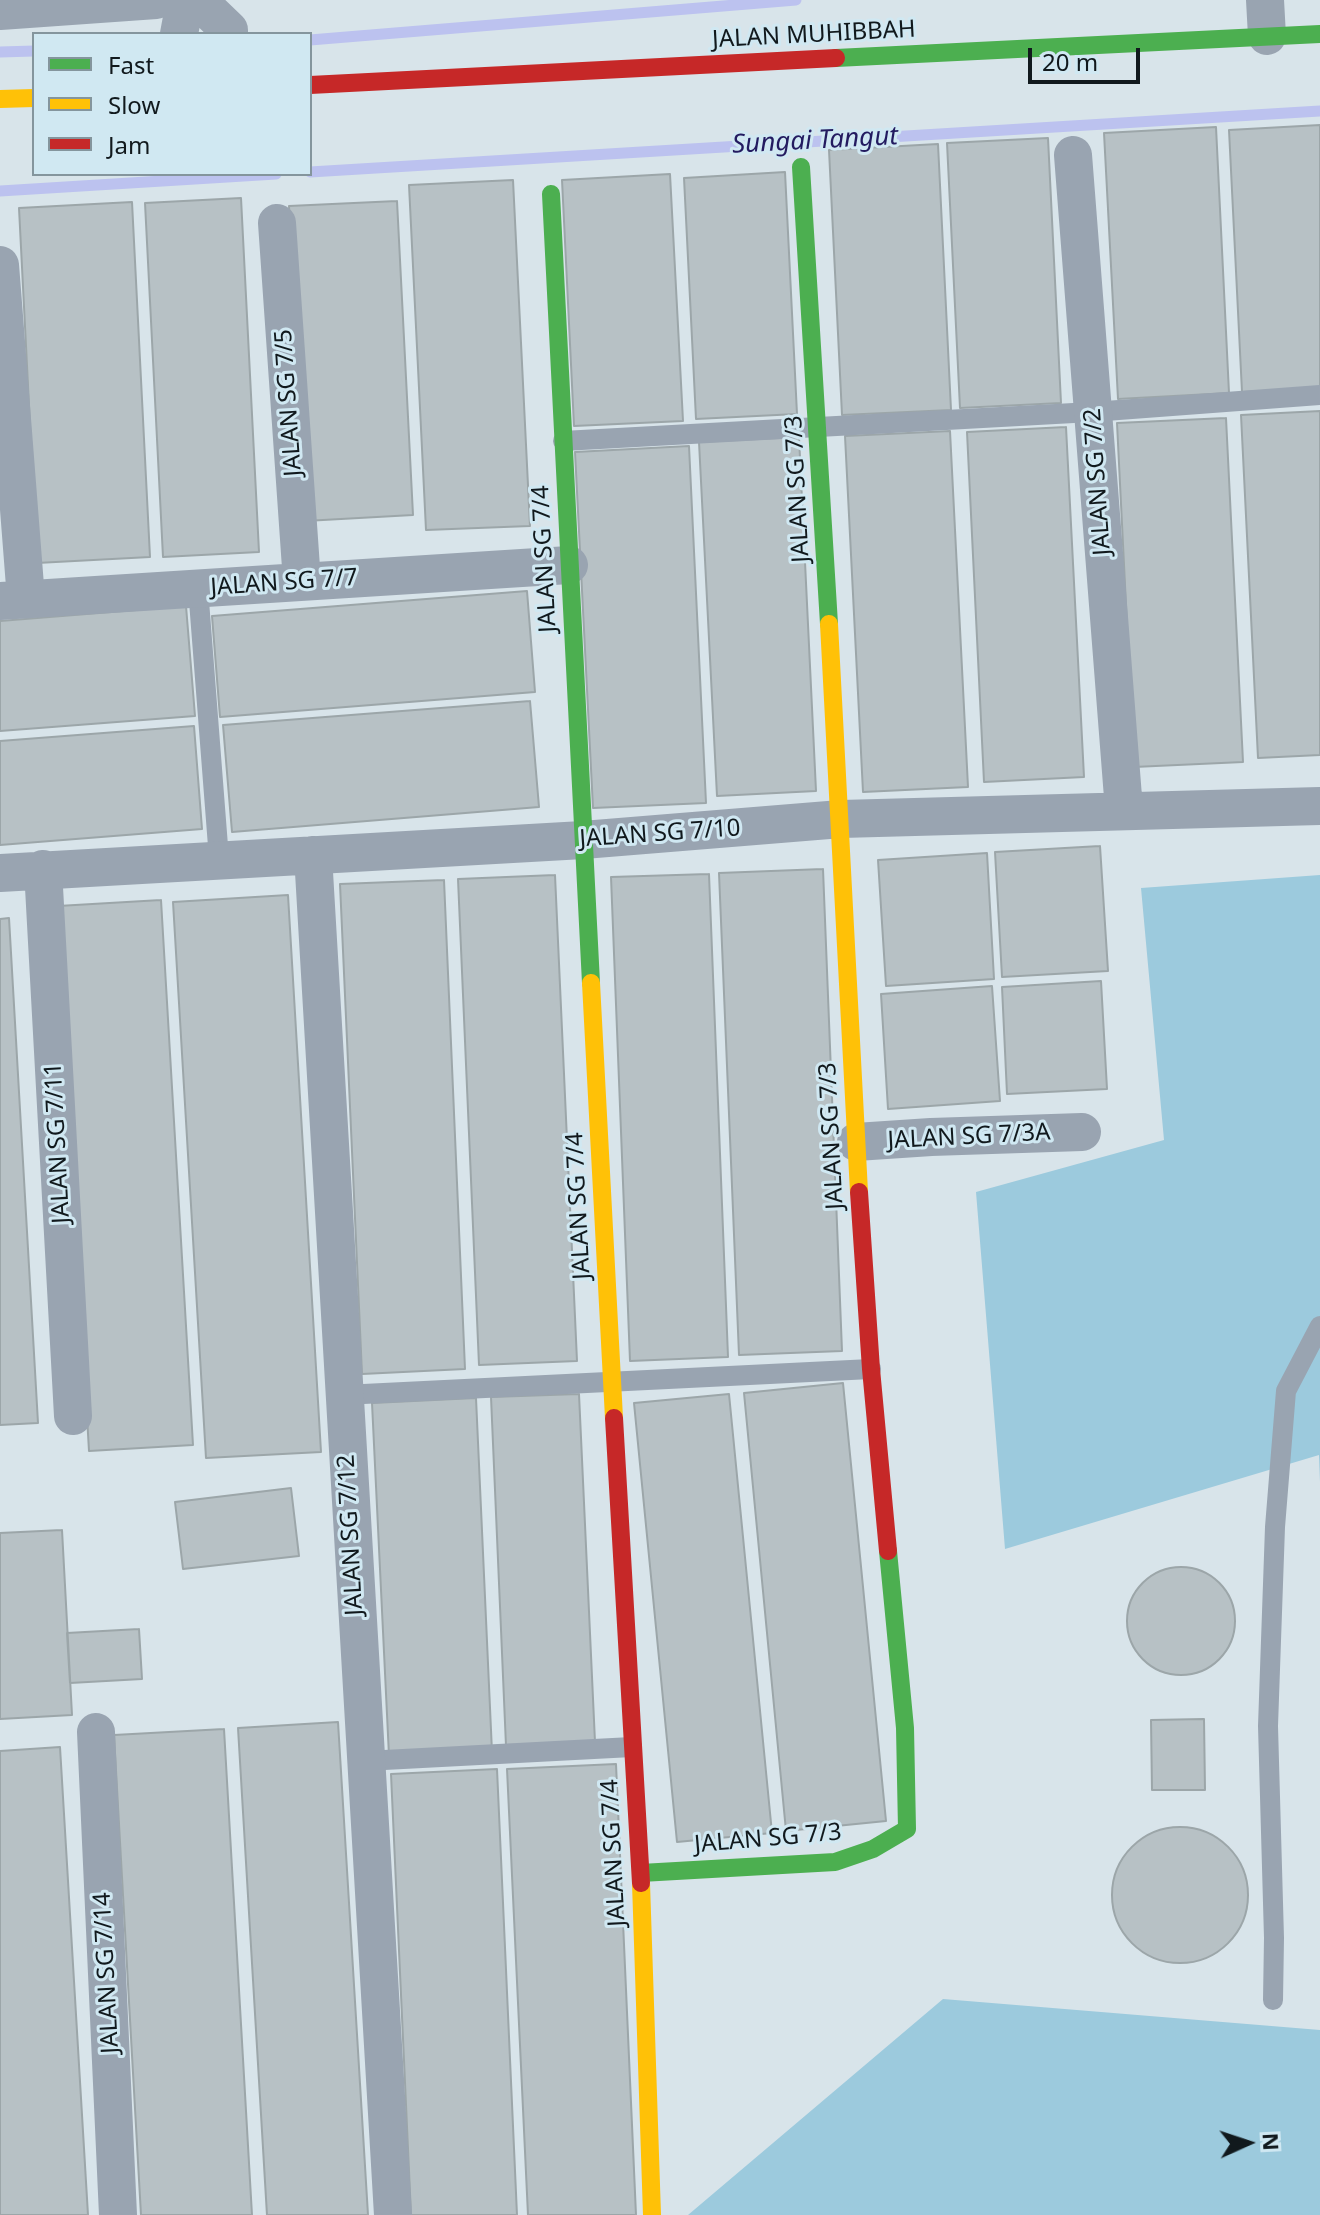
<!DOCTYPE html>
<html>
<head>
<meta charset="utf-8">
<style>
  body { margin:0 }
  #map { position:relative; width:1320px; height:2215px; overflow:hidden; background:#d8e4ea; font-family:"Noto Sans",sans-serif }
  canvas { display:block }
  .legend { position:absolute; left:32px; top:32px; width:280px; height:144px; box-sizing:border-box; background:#d0e8f2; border:2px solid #84959d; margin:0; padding:10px 14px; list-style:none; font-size:24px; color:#11191d }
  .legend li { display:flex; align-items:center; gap:16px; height:40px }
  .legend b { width:40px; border:2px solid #84959d }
  .north { position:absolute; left:1208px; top:2103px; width:80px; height:80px; -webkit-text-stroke:6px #d0e8f2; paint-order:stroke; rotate:87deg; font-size:22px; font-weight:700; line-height:32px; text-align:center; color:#11191d }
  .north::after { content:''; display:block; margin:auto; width:28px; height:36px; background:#11191d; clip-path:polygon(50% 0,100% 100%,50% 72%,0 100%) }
  .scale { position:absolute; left:1028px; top:48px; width:112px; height:36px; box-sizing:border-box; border:4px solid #11191d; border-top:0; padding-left:10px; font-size:24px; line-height:28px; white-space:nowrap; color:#11191d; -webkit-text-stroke:6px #d0e8f2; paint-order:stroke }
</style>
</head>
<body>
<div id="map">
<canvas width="1320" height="2215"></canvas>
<ul class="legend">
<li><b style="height:10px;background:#4caf50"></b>Fast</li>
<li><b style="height:10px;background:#ffc107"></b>Slow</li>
<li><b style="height:10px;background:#c62828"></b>Jam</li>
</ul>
<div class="north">N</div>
<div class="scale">20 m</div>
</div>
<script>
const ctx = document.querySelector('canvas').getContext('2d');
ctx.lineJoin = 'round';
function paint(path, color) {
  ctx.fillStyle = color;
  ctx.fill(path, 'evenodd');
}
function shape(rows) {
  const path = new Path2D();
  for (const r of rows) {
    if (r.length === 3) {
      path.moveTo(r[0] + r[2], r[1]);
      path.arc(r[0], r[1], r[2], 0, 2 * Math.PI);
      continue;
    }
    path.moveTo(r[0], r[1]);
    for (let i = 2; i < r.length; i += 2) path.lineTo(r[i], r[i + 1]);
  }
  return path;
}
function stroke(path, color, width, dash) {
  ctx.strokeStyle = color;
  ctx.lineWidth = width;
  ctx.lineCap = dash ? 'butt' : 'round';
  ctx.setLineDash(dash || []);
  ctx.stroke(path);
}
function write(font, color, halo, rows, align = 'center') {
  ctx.font = font + ' "Noto Sans",sans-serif';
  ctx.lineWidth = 6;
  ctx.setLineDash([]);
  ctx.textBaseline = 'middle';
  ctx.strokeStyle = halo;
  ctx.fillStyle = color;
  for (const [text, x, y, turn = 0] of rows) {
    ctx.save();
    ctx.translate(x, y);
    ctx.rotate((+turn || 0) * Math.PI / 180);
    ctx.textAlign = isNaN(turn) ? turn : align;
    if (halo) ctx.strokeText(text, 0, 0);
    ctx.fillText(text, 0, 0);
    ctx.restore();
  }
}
const forest = shape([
  [1320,875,1320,1482,1319,1455,1005,1549,976,1192,1164,1140,1141,888],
  [943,1999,1320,2030,1320,2215,688,2215]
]);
const stream = shape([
  [310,40,796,0],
  [0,52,34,51],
  [310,172,1320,111],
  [0,191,276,174]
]);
const building = shape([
  [1320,125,1320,388,1242,392,1229,130,1320,125],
  [1216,127,1229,393,1118,399,1104,133,1216,127],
  [1048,138,1061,403,960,408,947,143,1048,138],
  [938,144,951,410,842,415,829,150,938,144],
  [785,172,797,414,696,419,684,178,785,172],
  [670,174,683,421,574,426,562,180,670,174],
  [513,180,530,526,426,530,409,185,513,180],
  [241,198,259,552,163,557,145,203,241,198],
  [397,201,413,515,305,521,289,206,397,201],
  [132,202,150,557,37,563,19,208,132,202],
  [1320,411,1320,755,1258,758,1241,415,1320,411],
  [1226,418,1243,762,1134,767,1117,423,1226,418],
  [1066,427,1084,777,984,782,967,432,1066,427],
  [950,431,968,787,863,792,845,436,950,431],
  [799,437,816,791,717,796,699,442,799,437],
  [689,446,706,803,593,808,575,452,689,446],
  [527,591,535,692,220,717,212,616,527,591],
  [186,606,195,716,0,731,0,621,186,606],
  [530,701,539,807,232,832,223,725,530,701],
  [194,726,202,829,0,845,0,741,194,726],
  [1100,846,1108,971,1002,977,995,852,1100,846],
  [987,853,994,979,886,986,878,860,987,853],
  [823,869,842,1351,739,1355,719,873,823,869],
  [709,874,728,1357,630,1361,611,877,709,874],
  [555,875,577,1361,479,1365,458,879,555,875],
  [444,880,465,1369,362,1374,340,884,444,880],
  [288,895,321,1452,206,1458,173,902,288,895],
  [161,900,193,1445,89,1451,58,906,161,900],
  [9,918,38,1423,0,1425,0,919,9,918],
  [1101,981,1107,1089,1007,1094,1002,987,1101,981],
  [992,986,1000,1101,888,1109,881,994,992,986],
  [843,1383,886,1821,786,1831,744,1393,843,1383],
  [579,1394,595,1742,506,1746,491,1397,579,1394],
  [729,1394,772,1833,677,1842,634,1403,729,1394],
  [476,1398,492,1752,389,1756,372,1403,476,1398],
  [291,1488,299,1556,183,1569,175,1502,291,1488],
  [62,1530,72,1715,0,1719,0,1533,62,1530],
  [1181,1621,54],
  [139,1629,142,1679,70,1683,67,1633,139,1629],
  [1204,1719,1205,1790,1152,1790,1151,1720,1204,1719],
  [338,1722,368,2215,267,2215,238,1728,338,1722],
  [224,1729,252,2215,141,2215,114,1735,224,1729],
  [60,1747,88,2215,0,2215,0,1751,60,1747],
  [616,1764,636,2215,528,2215,507,1769,616,1764],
  [497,1769,517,2215,411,2215,391,1774,497,1769],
  [1180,1895,68]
]);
const lane = shape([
  [563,441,1092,412,1320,395],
  [198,588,219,859],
  [343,1395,871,1369],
  [365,1761,632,1747],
  [1273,2000,1274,1938,1268,1726,1275,1527,1286,1391,1320,1326]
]);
const street = shape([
  [198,0,229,30,229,34],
  [1265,0,1267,36],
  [0,11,156,0],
  [179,34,182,18,194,0],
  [1073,155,1124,810],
  [277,223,302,582],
  [0,265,26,599],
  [0,601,569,565],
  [313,855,393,2215],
  [43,869,73,1416],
  [0,873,583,840,841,819,1320,806],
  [856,1142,931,1137,1082,1132],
  [96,1732,118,2215]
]);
const fast = shape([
  [836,58,1320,34],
  [801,167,829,624],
  [551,194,591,983],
  [641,1873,835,1862,873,1849,907,1829,905,1728,888,1551]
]);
const slow = shape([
  [0,99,34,98],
  [829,624,859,1192],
  [591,983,614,1418],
  [641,1883,652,2215]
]);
const jam = shape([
  [310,85,836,58],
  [859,1192,871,1369,888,1551],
  [614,1418,641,1883]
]);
const streetNames = [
  ["JALAN MUHIBBAH",814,35,-3],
  ["JALAN SG 7/5",289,403,-94],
  ["JALAN SG 7/2",1098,482,-94],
  ["JALAN SG 7/3",798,489,-93],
  ["JALAN SG 7/4",545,559,-93],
  ["JALAN SG 7/7",284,583,-4],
  ["JALAN SG 7/10",660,834,-4],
  ["JALAN SG 7/3",832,1136,-93],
  ["JALAN SG 7/3A",969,1137,-3],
  ["JALAN SG 7/11",58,1143,-93],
  ["JALAN SG 7/4",579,1206,-93],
  ["JALAN SG 7/12",351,1535,-93],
  ["JALAN SG 7/3",768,1839,-5],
  ["JALAN SG 7/4",614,1853,-93],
  ["JALAN SG 7/14",107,1973,-93]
];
const waterNames = [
  ["Sungai Tangut",815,141,-3]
];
paint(forest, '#9ccadd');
stroke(stream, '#bcc2ef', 11);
paint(building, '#b7c1c5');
stroke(building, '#9ca6a9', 2);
stroke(lane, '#99a4b1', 20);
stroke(street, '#99a4b1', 38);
stroke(fast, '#4caf50', 18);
stroke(slow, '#ffc107', 18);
stroke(jam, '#c62828', 18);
write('24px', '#11191d', '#d0e8f2', streetNames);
write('italic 26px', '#231b60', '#d0e8f2', waterNames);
</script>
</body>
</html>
